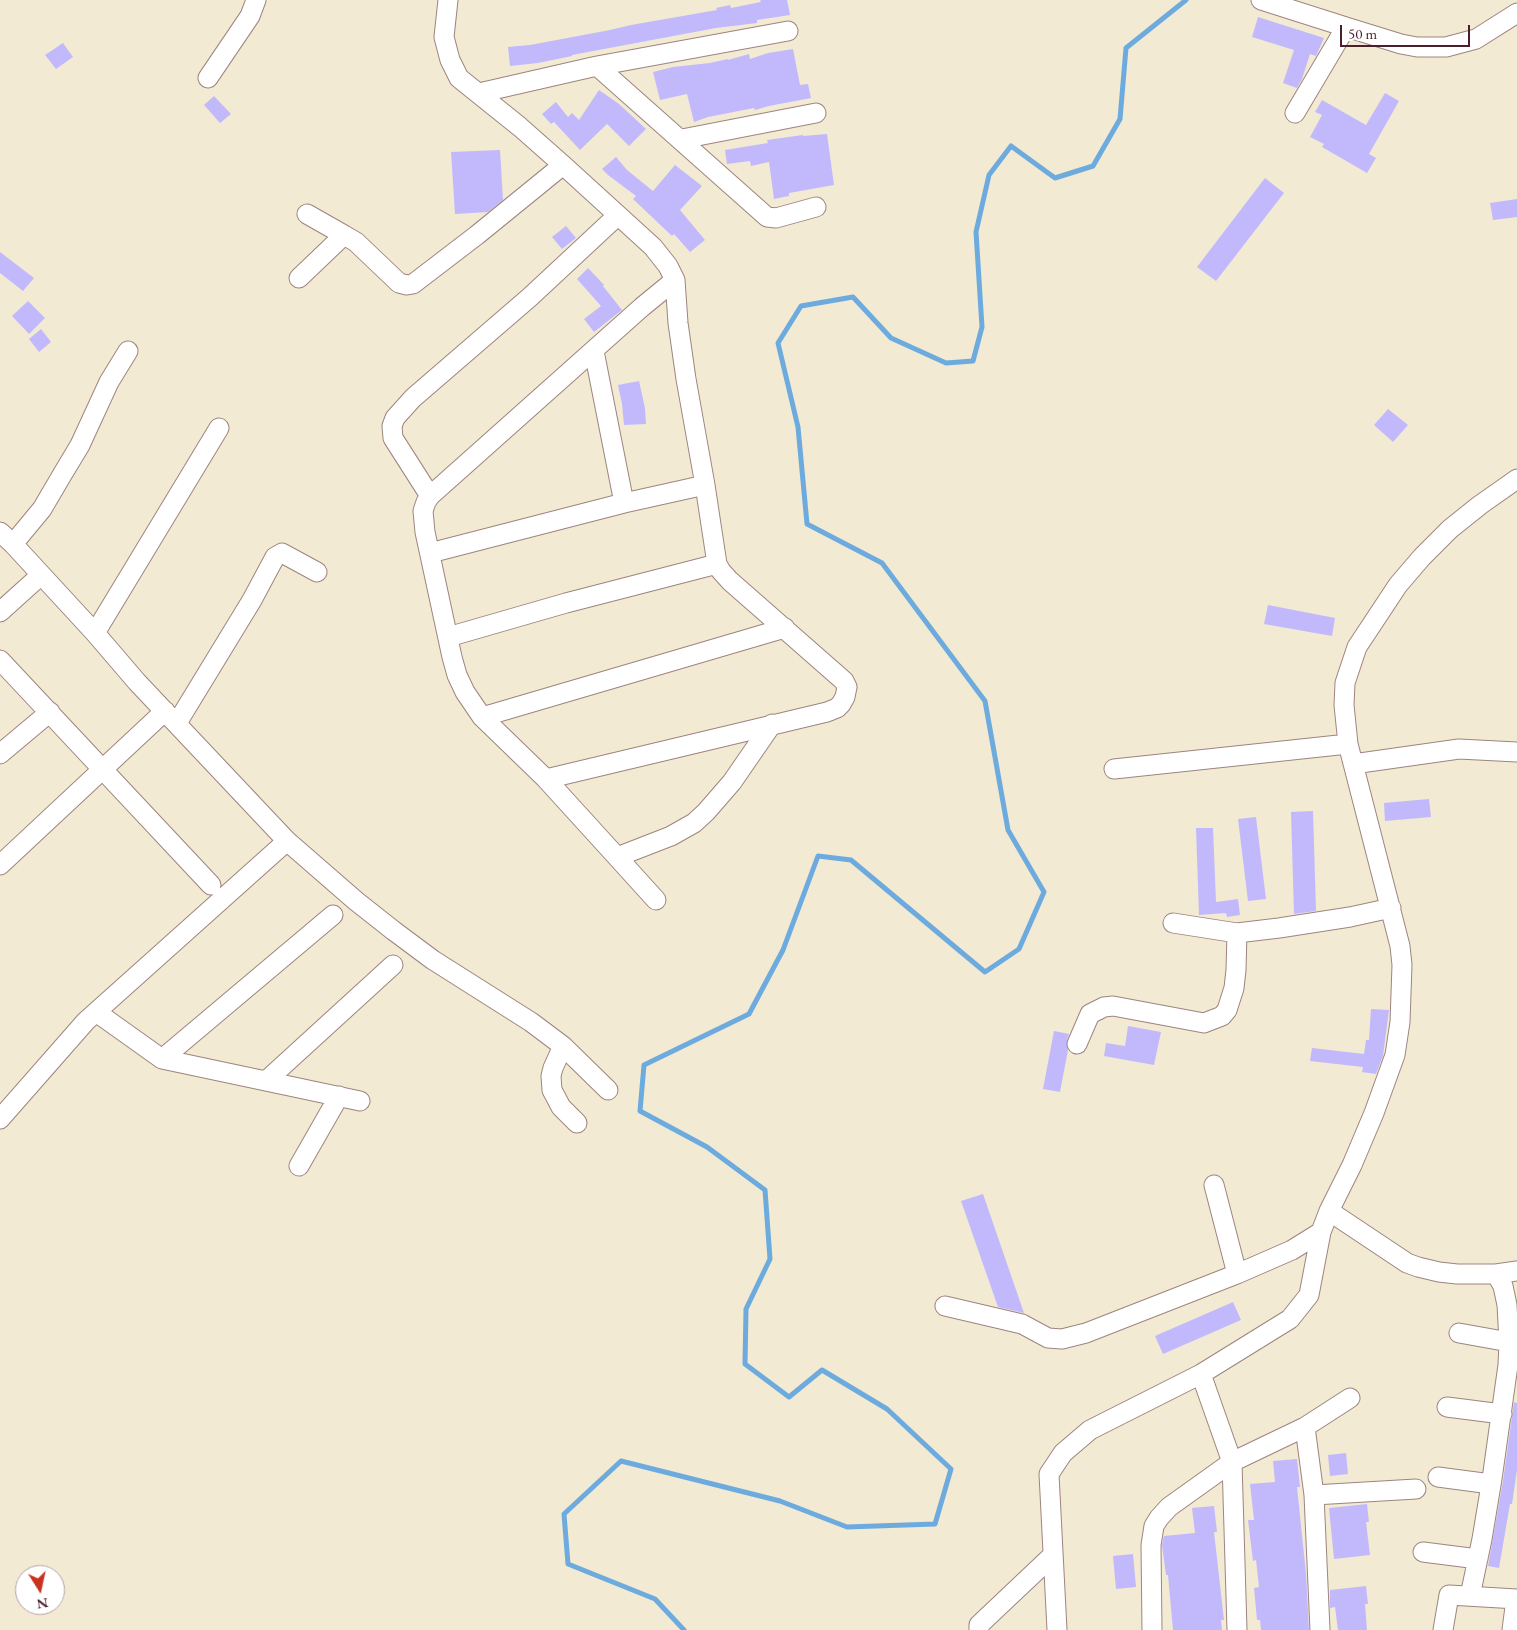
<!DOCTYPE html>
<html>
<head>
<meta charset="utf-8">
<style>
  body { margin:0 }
  #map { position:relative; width:1517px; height:1630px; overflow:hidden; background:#f2ead3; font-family:"EB Garamond",serif }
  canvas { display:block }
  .north { position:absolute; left:15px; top:1565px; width:50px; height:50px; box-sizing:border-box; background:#fff; border:1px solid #b7a5aa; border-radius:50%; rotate:170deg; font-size:14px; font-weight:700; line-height:20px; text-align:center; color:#4a1f2b }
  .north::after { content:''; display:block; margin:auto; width:18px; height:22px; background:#c8321e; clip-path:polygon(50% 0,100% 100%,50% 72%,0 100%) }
  .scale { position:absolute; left:1340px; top:25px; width:130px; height:22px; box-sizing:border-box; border:2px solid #4a1f2b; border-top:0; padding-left:6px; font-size:15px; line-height:18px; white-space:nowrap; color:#4a1f2b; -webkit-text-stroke:4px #fff; paint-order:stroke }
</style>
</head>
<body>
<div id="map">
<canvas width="1517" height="1630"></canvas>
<div class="north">N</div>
<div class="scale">50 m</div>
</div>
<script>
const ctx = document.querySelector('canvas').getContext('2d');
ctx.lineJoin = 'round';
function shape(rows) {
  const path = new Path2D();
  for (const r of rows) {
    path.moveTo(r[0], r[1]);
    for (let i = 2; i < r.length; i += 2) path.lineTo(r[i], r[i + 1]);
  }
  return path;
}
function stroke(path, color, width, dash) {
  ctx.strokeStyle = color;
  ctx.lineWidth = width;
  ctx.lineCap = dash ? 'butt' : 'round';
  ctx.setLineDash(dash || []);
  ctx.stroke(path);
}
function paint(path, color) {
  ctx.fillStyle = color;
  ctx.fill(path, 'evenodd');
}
const stream = shape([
  [684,1630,655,1599,568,1564,564,1514,621,1461,780,1501,847,1527,935,1524,951,1469,887,1409,822,1370,789,1397,745,1364,746,1309,770,1259,765,1190,707,1147,640,1111,644,1065,749,1014,783,950,818,856,851,860,985,972,1019,949,1044,892,1008,830,985,701,882,563,807,524,798,427,778,343,801,306,853,297,891,338,946,363,973,361,982,327,976,232,989,175,1011,146,1055,178,1093,166,1120,119,1126,48,1186,0]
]);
const building = shape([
  [760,0,787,0,790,15,757,20,757,23,716,28,572,55,572,56,538,63,510,66,508,47,530,45,610,30,631,25,717,10,716,8,730,5,731,8,761,2],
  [1258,17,1324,38,1316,56,1310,54,1302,79,1297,88,1283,83,1294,50,1252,37],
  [63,43,73,57,56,69,45,55],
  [793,49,800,85,808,84,811,98,769,106,755,110,754,108,708,117,694,122,687,94,660,100,653,72,673,67,710,63,728,59,728,60,749,54,750,59,768,53],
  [599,90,619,104,646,129,629,146,607,124,580,150,554,122,551,124,542,114,556,102,568,117,572,113,579,120],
  [1385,93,1399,101,1369,154,1376,158,1367,173,1322,147,1324,144,1310,137,1322,115,1315,112,1322,100,1366,125],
  [214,96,231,114,220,123,204,105],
  [827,134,834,185,789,193,789,196,774,199,769,162,751,166,750,161,727,164,725,150,768,143,767,140,803,135,803,136],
  [500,150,503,200,488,212,455,214,451,152],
  [616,157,627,170,653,191,675,165,702,186,680,210,705,240,690,252,674,234,672,236,633,199,636,196,608,175,602,169],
  [1265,178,1284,193,1216,281,1197,267],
  [1517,199,1517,217,1493,220,1490,203],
  [566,226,576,238,562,249,552,237],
  [0,252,34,278,23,291,0,273],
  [588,268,604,285,603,286,622,310,594,332,584,319,601,306,577,279],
  [28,301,45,318,29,334,12,316],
  [41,329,51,342,39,352,29,339],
  [639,381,645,408,646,424,624,425,622,404,618,385],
  [1388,409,1408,425,1393,442,1374,425],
  [1268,605,1335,618,1332,636,1264,624],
  [1429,799,1431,817,1385,821,1384,803],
  [1313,811,1316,911,1294,914,1291,812],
  [1256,817,1266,899,1248,901,1238,819],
  [1196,828,1213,828,1216,902,1238,899,1240,915,1227,917,1226,913,1199,915],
  [1371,1009,1389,1010,1383,1056,1376,1074,1362,1072,1363,1067,1310,1061,1312,1048,1364,1054,1366,1040,1369,1040],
  [1128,1026,1161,1032,1154,1065,1104,1056,1106,1043,1125,1046],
  [1054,1031,1069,1034,1067,1040,1068,1050,1060,1092,1043,1089],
  [983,1194,1024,1313,998,1307,961,1201],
  [1233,1302,1241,1320,1163,1354,1155,1336],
  [1514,1402,1517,1403,1517,1470,1512,1504,1510,1504,1499,1568,1488,1566,1503,1481],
  [1346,1453,1348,1474,1330,1476,1328,1455],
  [1297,1459,1300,1487,1297,1487,1306,1574,1309,1630,1261,1630,1260,1620,1257,1620,1254,1588,1259,1587,1256,1560,1253,1561,1248,1520,1254,1520,1250,1484,1275,1482,1273,1461],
  [1367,1504,1369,1522,1366,1522,1370,1555,1334,1559,1329,1508],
  [1214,1506,1217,1532,1214,1532,1224,1620,1221,1620,1222,1630,1173,1630,1168,1575,1166,1575,1162,1545,1164,1536,1195,1533,1192,1508],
  [1133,1554,1136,1587,1116,1589,1113,1556],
  [1366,1586,1368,1604,1365,1604,1367,1630,1338,1630,1335,1607,1330,1608,1330,1590]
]);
const street = shape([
  [448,0,444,37,450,60,459,78,520,127,563,165,653,247,668,266,675,280,678,323,686,379,705,485,717,564,721,571,730,581,844,681,847,687,845,697,841,704,837,708,827,712,546,779],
  [1261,0,1346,27],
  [597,66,767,217,776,218,816,207],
  [208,78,250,16,256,0],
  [479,93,597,66,788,31],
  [1295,113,1346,27,1401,44,1417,47,1446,47,1476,39,1517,13],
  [682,139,816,113],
  [307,214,344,235],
  [617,216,530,297,413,398,395,418,392,426,393,438,430,496,642,307,675,280],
  [299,278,344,235,356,242,399,283,407,285,413,284,477,235,563,165],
  [594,351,624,503],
  [430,496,426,502,423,511,425,532,452,657,457,675,465,692,482,717,546,779,617,857,671,836,694,823,706,812,732,782,772,724],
  [0,532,13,544,95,633,137,682,287,841,356,901,394,931,433,960,531,1022,563,1046,553,1068,551,1076,552,1090,561,1107,577,1123],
  [13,544,42,509,62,475,80,445,109,382,128,351],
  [430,553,624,503,705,485],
  [0,612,41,575],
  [95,633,219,428],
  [448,637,566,603,717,564],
  [0,660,211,885],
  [482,717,785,628],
  [177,723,252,600,275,557,282,553,317,572],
  [0,754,50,712],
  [1353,764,1459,749,1517,752],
  [1114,769,1348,744],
  [617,857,656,900],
  [0,865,165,711],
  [1173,923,1237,933],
  [96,1012,162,1059,360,1101],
  [1077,1044,1090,1014,1104,1007,1113,1006,1204,1023,1222,1016,1227,1010,1234,988,1236,970,1237,933,1279,928,1350,917,1391,908],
  [563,1046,608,1090],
  [162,1059,333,915],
  [266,1081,393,965],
  [0,1119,86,1021,287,841],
  [299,1166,339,1096],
  [1214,1185,1237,1274],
  [1329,1211,1407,1263,1418,1267,1439,1272,1457,1274,1496,1274,1517,1271],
  [945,1306,1022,1324,1048,1338,1062,1339,1086,1333,1237,1274,1292,1250,1321,1232],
  [1459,1333,1509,1342],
  [1447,1407,1502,1414],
  [1438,1477,1491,1484],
  [1314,1495,1416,1489],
  [1423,1552,1478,1559],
  [1470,1596,1482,1539,1492,1479,1508,1365,1509,1342,1507,1305,1503,1286,1496,1274],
  [979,1630,979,1625,1053,1555],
  [1057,1630,1049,1474,1063,1453,1090,1430,1201,1374],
  [1152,1630,1151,1545,1154,1526,1159,1518,1169,1507,1232,1462,1305,1427],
  [1237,1630,1232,1462,1201,1374,1290,1319,1309,1295,1321,1232,1329,1211,1352,1165,1374,1113,1395,1055,1400,1022,1402,965,1400,946,1348,744,1344,705,1345,683,1357,647,1398,585,1422,557,1450,529,1480,505,1517,479],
  [1320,1630,1314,1495,1305,1427,1350,1398],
  [1443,1630,1449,1595,1517,1599],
  [1512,1630,1516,1599]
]);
stroke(stream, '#6dabdf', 5);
paint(building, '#c2b9fc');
stroke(street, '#9e847f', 21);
stroke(street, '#fff', 19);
</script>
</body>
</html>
